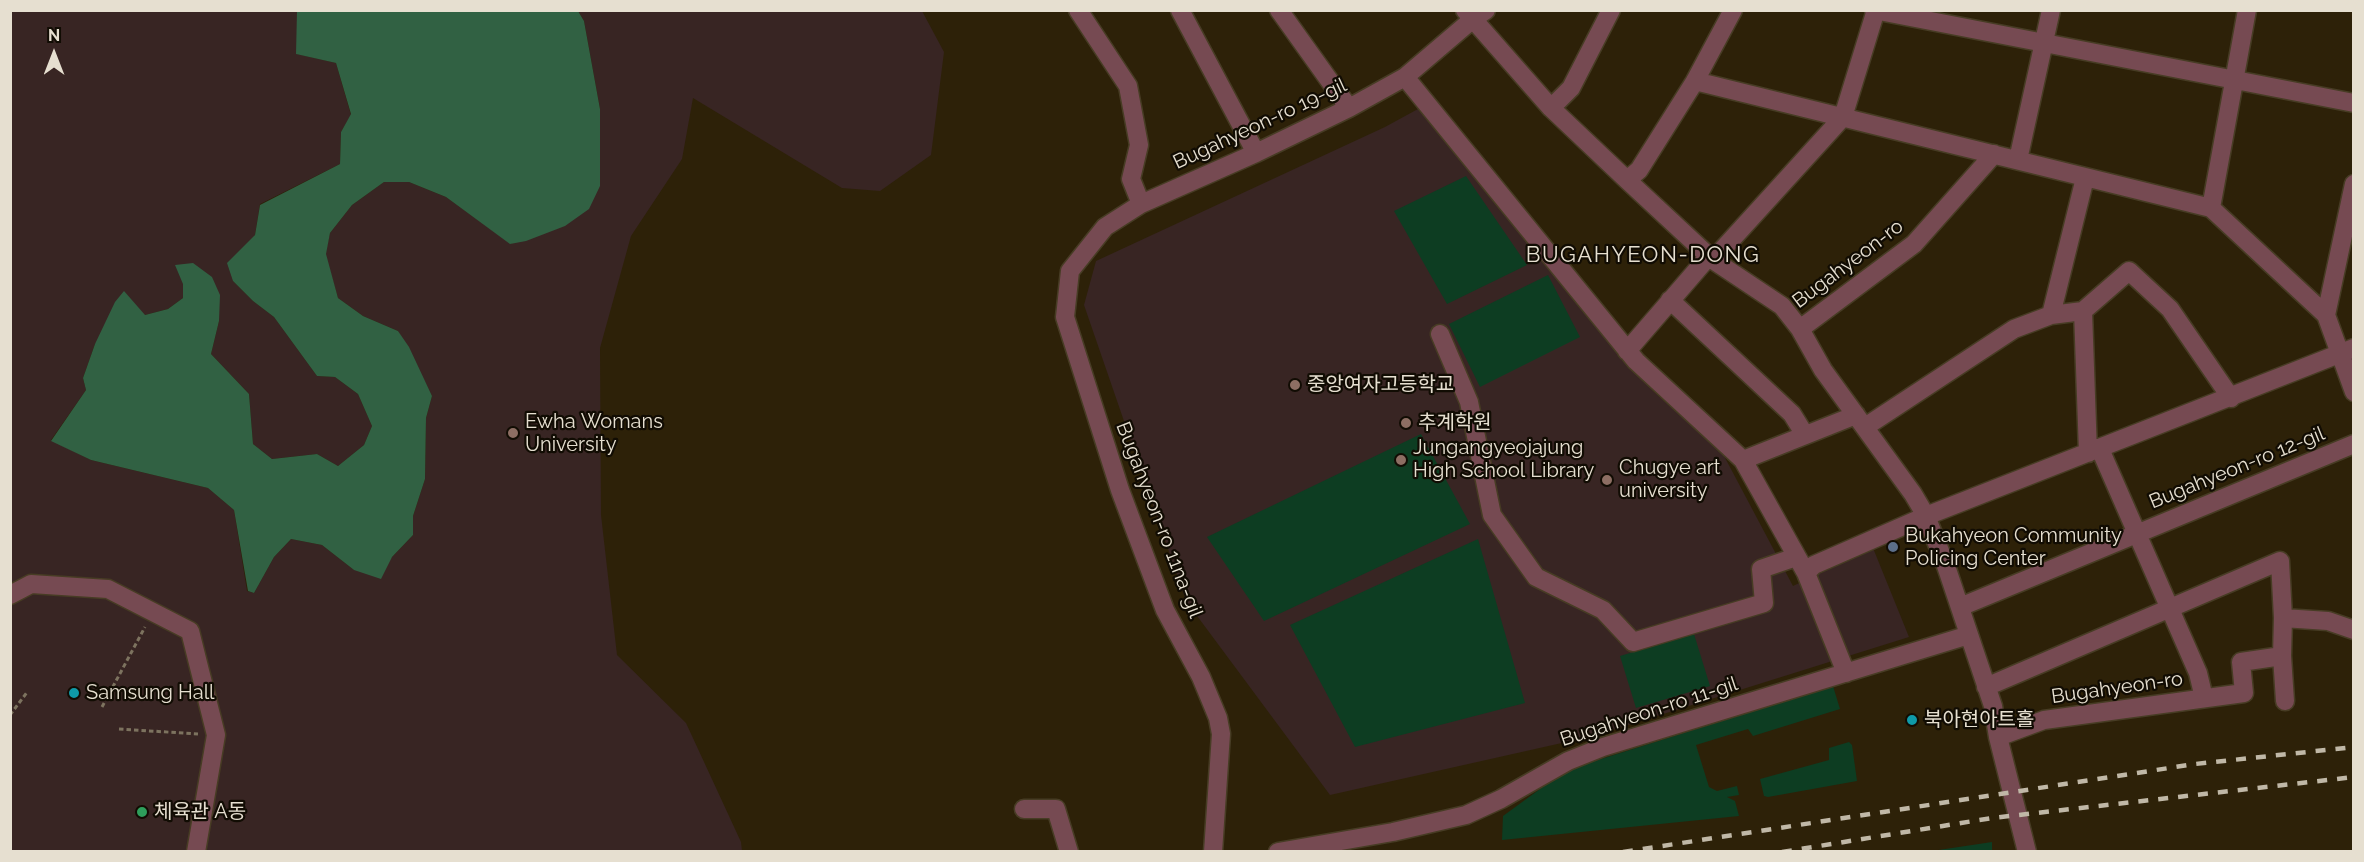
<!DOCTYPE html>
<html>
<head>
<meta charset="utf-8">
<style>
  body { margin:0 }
  #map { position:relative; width:2364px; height:862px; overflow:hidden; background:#2d2108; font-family:Raleway,sans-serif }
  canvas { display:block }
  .frame { position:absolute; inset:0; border:12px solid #e6dfd0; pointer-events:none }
  .north { position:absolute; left:24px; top:24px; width:60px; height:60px; -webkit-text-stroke:4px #110c03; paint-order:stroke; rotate:0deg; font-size:16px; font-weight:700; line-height:24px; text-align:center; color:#e6dfd0 }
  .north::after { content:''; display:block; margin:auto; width:21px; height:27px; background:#e6dfd0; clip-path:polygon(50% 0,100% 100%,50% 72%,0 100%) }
</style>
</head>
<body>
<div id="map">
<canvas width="2364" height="862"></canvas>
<div class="frame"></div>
<div class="north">N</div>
</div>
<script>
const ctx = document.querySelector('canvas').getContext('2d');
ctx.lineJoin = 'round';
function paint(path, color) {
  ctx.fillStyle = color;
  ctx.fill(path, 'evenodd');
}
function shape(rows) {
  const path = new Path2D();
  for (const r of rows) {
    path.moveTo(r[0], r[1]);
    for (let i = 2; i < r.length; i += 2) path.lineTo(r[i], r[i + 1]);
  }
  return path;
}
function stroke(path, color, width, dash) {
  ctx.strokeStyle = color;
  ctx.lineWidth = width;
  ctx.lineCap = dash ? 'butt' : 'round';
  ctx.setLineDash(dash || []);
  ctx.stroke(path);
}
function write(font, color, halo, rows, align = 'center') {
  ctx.font = font + ' Raleway,"Noto Sans KR",sans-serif';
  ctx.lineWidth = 4.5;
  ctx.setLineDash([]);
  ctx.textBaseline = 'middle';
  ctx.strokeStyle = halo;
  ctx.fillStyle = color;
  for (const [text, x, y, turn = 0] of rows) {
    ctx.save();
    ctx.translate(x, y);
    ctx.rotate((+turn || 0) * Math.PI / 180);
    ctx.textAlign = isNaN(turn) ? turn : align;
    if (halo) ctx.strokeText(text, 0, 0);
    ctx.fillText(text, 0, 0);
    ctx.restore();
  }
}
const education = shape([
  [10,11,297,11,297,54,336,63,351,115,341,132,340,164,260,204,255,235,233,281,253,301,274,317,317,376,335,377,358,394,372,426,364,445,338,466,317,454,272,459,253,444,249,394,211,354,219,321,183,284,183,298,168,309,145,315,95,344,83,378,86,390,51,440,91,460,208,488,234,510,247,591,254,593,274,557,291,539,322,545,354,570,392,557,413,535,413,516,425,479,426,418,432,396,398,331,363,316,338,298,325,254,330,233,352,205,384,182,409,182,446,197,511,244,600,109,584,21,578,11,922,11,944,52,931,155,880,191,842,188,693,98,682,159,631,236,600,348,601,515,617,655,686,723,741,842,742,851,11,851],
  [1418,109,1653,391,1723,454,1793,586,1873,548,1909,637,1593,736,1330,795,1186,601,1084,305,1096,261,1385,127]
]);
const green = shape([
  [1466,176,1527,265,1447,304,1394,211],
  [1548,275,1580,337,1480,387,1449,324],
  [1421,434,1470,524,1264,621,1207,537],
  [1478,539,1525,703,1355,747,1290,625],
  [1694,634,1710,686,1636,708,1620,656],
  [1833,686,1840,709,1753,736,1748,729,1696,745,1709,787,1717,791,1737,786,1739,795,1727,797,1735,801,1739,816,1502,840,1503,816,1566,770],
  [1849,742,1852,745,1857,781,1768,797,1764,796,1760,779,1829,760,1829,748],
  [1992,842,1992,851,1932,851]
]);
const forest = shape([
  [297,11,578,11,584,21,600,109,600,186,589,209,565,226,526,241,510,244,446,197,409,182,384,182,352,205,330,233,326,254,338,298,363,316,398,331,409,347,432,396,426,418,425,479,413,516,413,535,392,557,381,579,354,570,322,545,291,539,274,557,254,593,248,591,234,510,208,488,91,460,51,441,86,390,83,378,95,344,115,302,124,291,145,315,168,309,183,298,183,284,175,265,193,263,212,277,220,295,219,321,211,354,249,394,253,444,272,459,317,454,338,466,364,445,372,426,358,394,335,377,317,376,274,317,253,301,233,281,227,263,255,235,260,205,340,164,341,132,351,114,336,63,296,54]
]);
const path = shape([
  [102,707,145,627],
  [10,715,28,691],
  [119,729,198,734]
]);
const minor = shape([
  [1078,10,1128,86,1139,145,1131,179,1141,204],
  [1180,10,1256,153],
  [1279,10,1349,108],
  [1465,10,1551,108,1627,180,1713,260,1782,306,1800,329,1823,370,1913,494,1926,516,1946,566,1993,706,1998,737,2027,852],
  [1874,10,2354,103],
  [1405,77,1636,361,1743,460,1806,573,1846,673],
  [1695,81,2211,208,2326,315,2354,392],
  [1551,108,1571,88,1611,10],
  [2018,160,2051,10],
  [1627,180,1639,170,1695,81,1733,10],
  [2211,208,2247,10],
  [1713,260,1843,117,1876,10],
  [1670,300,1792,414,1805,435],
  [2083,311,2088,453],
  [2051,315,2083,311,2129,271,2170,309,2231,398],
  [2326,315,2354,184],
  [1800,329,1914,244,1994,154],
  [1440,334,1469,402,1492,515,1536,577,1603,610,1633,642,1764,603,1761,569,1796,557],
  [1627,351,1709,256],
  [1865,427,2014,329,2051,315,2085,178],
  [2100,449,2198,673,2204,698],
  [1743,460,1856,415],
  [1806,573,1814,565,1926,516,2354,348],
  [10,595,31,584,108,589,190,631,216,735,196,852],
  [1960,607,2354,444],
  [2283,618,2328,621,2354,630],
  [1986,687,2280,561,2283,618,2282,656,2285,701],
  [1998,737,2044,720,2244,693,2241,662,2282,656],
  [1024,809,1056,809,1069,852],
  [1213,852,1221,734,1218,718,1201,677,1165,610,1120,490,1065,317,1070,271,1105,227,1141,204,1256,153,1349,108,1405,77,1473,19,1486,10],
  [1278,852,1393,832,1466,815,1501,799,1568,761,1603,747,1969,635]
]);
const rail = shape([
  [1623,852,2195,764,2354,747],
  [1782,852,1992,818,2354,777]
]);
const markers = [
  [1295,385,6,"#8d6e63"],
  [1406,423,6,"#8d6e63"],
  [513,433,6,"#8d6e63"],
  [1401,460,6,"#8d6e63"],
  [1607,480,6,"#8d6e63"],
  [1893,547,6,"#5c6f8a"],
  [74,693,6,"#0f9aa8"],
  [1912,720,6,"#0f9aa8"],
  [142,812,6,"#2e9e5b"]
];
const streetNames = [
  ["Bugahyeon-ro 19-gil",1260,124,-25],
  ["Bugahyeon-ro",1848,264,-37],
  ["Bugahyeon-ro 12-gil",2237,468,-22],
  ["Bugahyeon-ro 11na-gil",1159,520,69],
  ["Bugahyeon-ro",2117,688,-8],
  ["Bugahyeon-ro 11-gil",1649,712,-18]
];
const poiNames = [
  ["중앙여자고등학교",1307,385],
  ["Ewha Womans",525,422],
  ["University",525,445],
  ["추계학원",1418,423],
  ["Jungangyeojajung",1413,448],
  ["High School Library",1413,471],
  ["Chugye art",1619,468],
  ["university",1619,491],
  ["Bukahyeon Community",1905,536],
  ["Policing Center",1905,559],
  ["Samsung Hall",86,693],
  ["북아현아트홀",1924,720],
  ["체육관 A동",154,812]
];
const quarterNames = [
  ["BUGAHYEON-DONG",1643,255]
];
paint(education, '#382523');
paint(green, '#0d3d22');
paint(forest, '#316143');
stroke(minor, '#473c24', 21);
stroke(path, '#7d735f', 3, [4.5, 3]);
stroke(minor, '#764a52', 18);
stroke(rail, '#c0b8a7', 4.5, [10, 10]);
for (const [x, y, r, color] of markers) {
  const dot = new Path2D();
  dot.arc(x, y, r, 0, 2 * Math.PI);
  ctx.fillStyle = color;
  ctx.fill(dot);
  stroke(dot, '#110c03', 2);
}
write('20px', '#e6dfd0', '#110c03', streetNames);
write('20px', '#e6dfd0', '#110c03', poiNames, 'left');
ctx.letterSpacing = '1.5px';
write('22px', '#e6dfd0', '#110c03', quarterNames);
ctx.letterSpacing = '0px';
</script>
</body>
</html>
